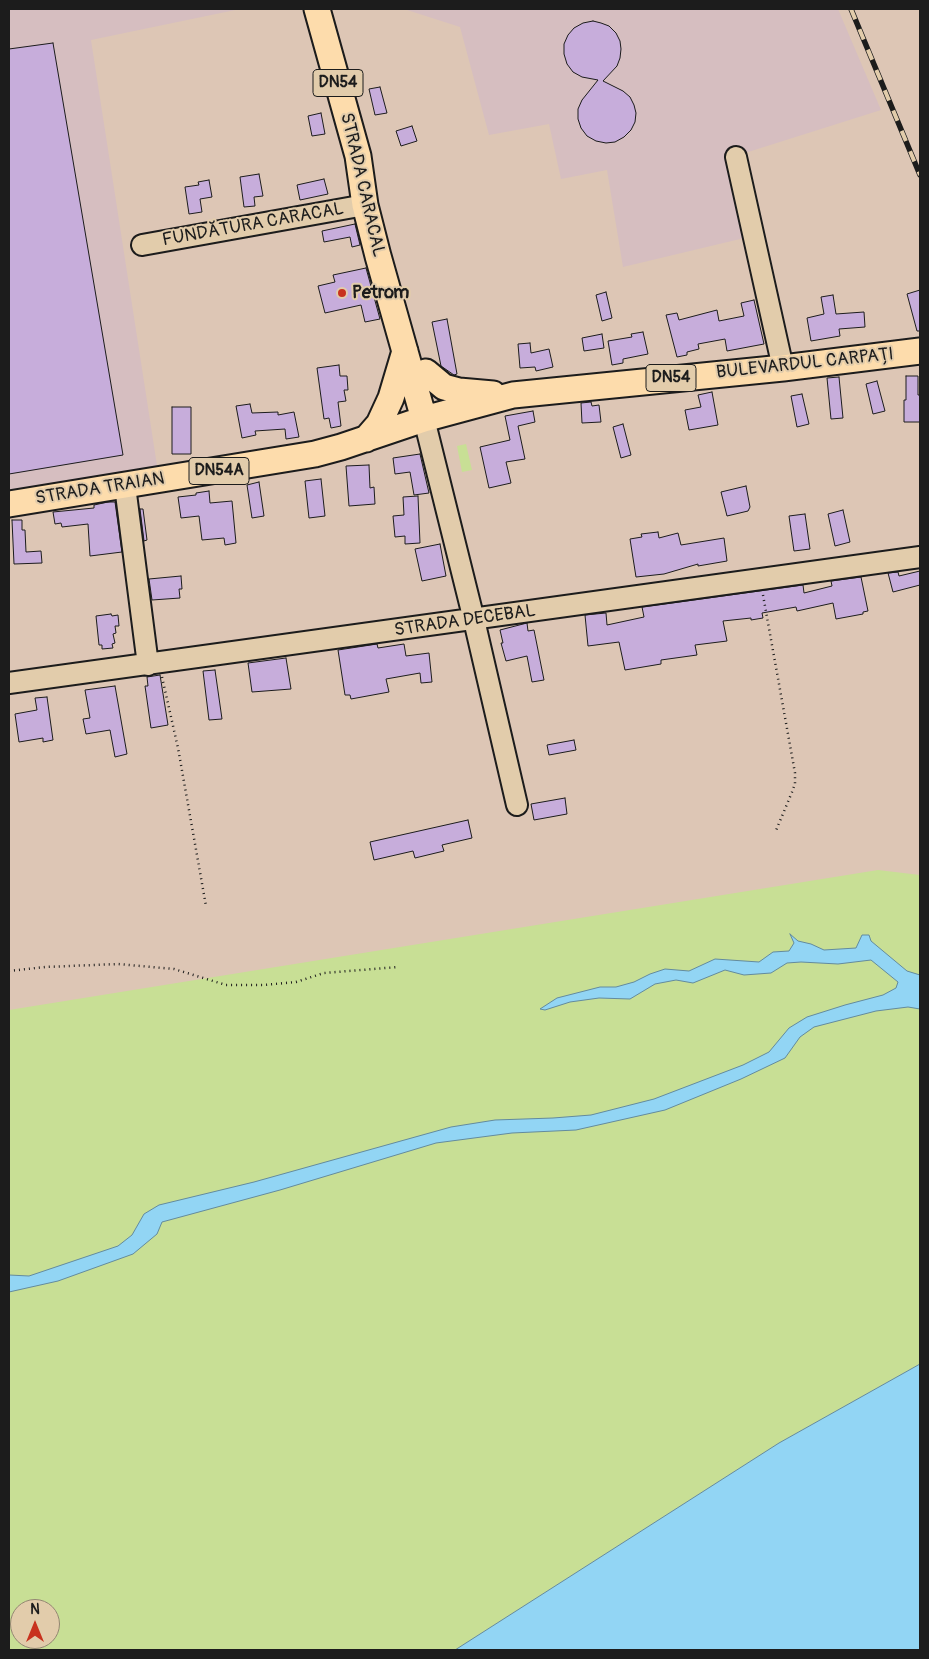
<!DOCTYPE html>
<html>
<head>
<meta charset="utf-8">
<style>
  body { margin:0 }
  #map { position:relative; width:929px; height:1659px; overflow:hidden; background:#ddc6b5; font-family:Pangolin,sans-serif }
  canvas { display:block }
  .frame { position:absolute; inset:0; border:10px solid #1c1c1c; pointer-events:none }
  .north { position:absolute; left:10px; top:1599px; width:50px; height:50px; box-sizing:border-box; background:#e2ccab; border:1px solid #938672; border-radius:50%; rotate:0deg; font-size:14px; font-weight:700; line-height:20px; text-align:center; color:#1c1c1c }
  .north::after { content:''; display:block; margin:auto; width:18px; height:22px; background:#c8321e; clip-path:polygon(50% 0,100% 100%,50% 72%,0 100%) }
</style>
</head>
<body>
<div id="map">
<canvas width="929" height="1659"></canvas>
<div class="frame"></div>
<div class="north">N</div>
</div>
<script>
const ctx = document.querySelector('canvas').getContext('2d');
ctx.lineJoin = 'round';
function paint(path, color) {
  ctx.fillStyle = color;
  ctx.fill(path, 'evenodd');
}
function shape(rows) {
  const path = new Path2D();
  for (const r of rows) {
    path.moveTo(r[0], r[1]);
    for (let i = 2; i < r.length; i += 2) path.lineTo(r[i], r[i + 1]);
  }
  return path;
}
function stroke(path, color, width, dash) {
  ctx.strokeStyle = color;
  ctx.lineWidth = width;
  ctx.lineCap = dash ? 'butt' : 'round';
  ctx.setLineDash(dash || []);
  ctx.stroke(path);
}
function write(font, color, halo, rows, align = 'center') {
  ctx.font = font + ' Pangolin,sans-serif';
  ctx.lineWidth = 4;
  ctx.setLineDash([]);
  ctx.textBaseline = 'middle';
  ctx.strokeStyle = halo;
  ctx.fillStyle = color;
  for (const [text, x, y, turn = 0] of rows) {
    ctx.save();
    ctx.translate(x, y);
    ctx.rotate((+turn || 0) * Math.PI / 180);
    ctx.textAlign = isNaN(turn) ? turn : align;
    if (halo) ctx.strokeText(text, 0, 0);
    ctx.fillText(text, 0, 0);
    ctx.restore();
  }
}
const built = shape([
  [9,9,240,9,91,40,158,472,9,494],
  [404,9,838,9,881,110,745,153,761,234,623,267,607,170,561,179,549,124,489,135,460,27]
]);
const green = shape([
  [466,444,472,470,462,472,457,446],
  [878,870,920,875,920,1364,779,1443,455,1650,9,1650,9,1010],
  [20,1609,50,1609,50,1639,20,1639]
]);
const water = shape([
  [790,934,798,941,811,944,824,950,856,948,862,935,869,935,871,941,907,971,920,975,920,1009,908,1007,876,1011,814,1027,800,1037,785,1058,741,1079,665,1110,576,1130,512,1133,436,1143,280,1190,162,1222,157,1234,133,1254,58,1281,9,1292,9,1275,29,1276,118,1246,132,1235,144,1214,159,1205,254,1182,451,1127,495,1120,553,1118,591,1115,654,1099,743,1065,769,1052,789,1028,807,1017,845,1005,883,995,896,988,898,982,871,960,838,964,801,962,787,963,771,973,744,975,725,970,693,983,676,980,655,984,630,999,599,998,570,1002,545,1010,540,1009,557,998,600,987,616,987,634,982,650,974,665,969,689,971,715,959,759,962,773,952,789,951,794,943,790,934],
  [920,1364,920,1650,455,1650,779,1443,920,1364]
]);
const building = shape([
  [593,21,601,23,609,26,616,33,620,41,621,49,620,58,617,66,603,81,623,91,630,97,634,105,636,113,635,122,631,130,624,137,615,142,606,143,596,141,587,136,581,128,578,119,578,109,582,100,598,80,582,77,573,72,567,64,564,54,564,44,568,35,574,28,583,23,593,21],
  [53,43,123,455,9,474,9,49,53,43],
  [380,87,387,113,375,115,369,89,380,87],
  [321,113,325,134,312,136,308,116,321,113],
  [412,126,417,141,401,146,396,131,412,126],
  [259,174,263,196,254,197,255,206,244,207,240,177,259,174],
  [324,179,328,194,300,200,297,185,324,179],
  [209,180,212,197,200,199,202,212,189,214,185,187,199,185,198,182,209,180],
  [355,224,360,245,352,247,350,237,324,242,322,231,355,224],
  [366,268,380,319,365,322,361,305,325,313,318,286,335,282,333,275,366,268],
  [920,290,920,331,917,331,907,294,920,290],
  [606,292,612,318,602,321,596,295,606,292],
  [833,295,836,314,864,312,865,327,839,329,840,336,811,341,807,318,824,314,821,297,833,295],
  [754,300,764,344,727,351,725,339,698,344,699,349,687,352,687,355,677,357,666,315,677,313,679,320,717,310,719,321,744,316,741,303,754,300],
  [447,319,457,374,454,375,441,366,432,322,447,319],
  [643,332,648,354,623,359,623,363,612,365,608,341,632,337,631,334,643,332],
  [602,334,604,348,584,351,582,338,602,334],
  [530,343,531,353,549,349,553,367,536,371,535,367,520,368,518,344,530,343],
  [339,365,340,376,347,376,348,390,344,390,346,401,338,402,341,426,331,428,329,418,324,419,317,368,339,365],
  [906,376,918,376,918,395,920,395,920,422,904,422,904,400,906,400,906,376],
  [839,377,843,418,831,419,827,378,839,377],
  [877,381,885,411,873,414,866,384,877,381],
  [712,392,718,425,689,430,685,410,701,407,698,395,712,392],
  [802,394,809,424,797,427,791,396,802,394],
  [591,402,592,406,599,405,601,422,582,423,581,403,591,402],
  [250,404,252,413,278,412,278,415,294,412,299,437,286,439,285,429,255,431,256,435,242,438,236,406,250,404],
  [172,407,191,407,191,454,172,454,172,407],
  [533,411,535,422,518,426,525,459,506,462,511,483,489,488,480,447,510,440,505,416,533,411],
  [623,424,631,455,621,458,613,427,623,424],
  [420,454,429,493,414,495,410,472,395,474,393,458,420,454],
  [369,465,370,488,374,487,375,504,349,506,346,466,369,465],
  [321,479,325,516,309,518,305,481,321,479],
  [259,482,264,516,252,518,247,485,259,482],
  [746,486,750,507,748,511,727,516,721,492,746,486],
  [209,491,210,503,232,501,236,543,225,545,224,538,202,540,199,516,181,518,178,497,196,495,196,493,209,491],
  [418,496,420,543,405,544,405,536,395,537,393,516,404,515,403,497,418,496],
  [108,502,115,502,122,552,90,556,88,524,62,527,61,523,55,524,53,512,94,508,94,505,108,502],
  [140,509,143,509,147,540,144,541,140,509],
  [843,510,850,542,835,546,828,514,843,510],
  [805,514,810,549,794,551,789,516,805,514],
  [12,520,22,520,22,530,25,530,26,552,41,551,42,563,14,564,12,520],
  [658,532,659,538,678,533,681,545,724,538,727,561,698,566,698,564,664,574,636,577,630,539,642,537,641,534,658,532],
  [440,544,446,576,422,581,415,549,440,544],
  [920,571,920,585,893,592,888,573,898,572,899,576,920,571],
  [181,576,182,589,179,589,180,598,152,600,149,579,181,576],
  [861,577,868,611,863,612,863,614,836,619,833,603,797,611,796,607,762,613,763,618,751,620,751,618,723,621,727,641,695,645,697,655,661,660,661,664,625,670,619,642,588,646,585,615,606,613,607,625,644,617,642,607,803,585,804,593,832,586,831,581,861,577],
  [111,614,112,616,118,615,119,626,115,626,116,633,113,634,115,643,112,644,113,648,102,649,102,645,99,645,96,616,111,614],
  [527,623,528,631,534,630,544,680,532,682,527,656,506,661,501,643,503,643,500,630,527,623],
  [377,644,378,648,404,644,406,656,429,653,432,682,421,683,420,673,386,679,389,692,351,699,350,695,345,695,338,650,377,644],
  [286,658,291,689,252,692,248,663,286,658],
  [215,670,222,719,209,720,203,671,215,670],
  [160,675,168,725,151,728,145,686,148,686,147,677,160,675],
  [115,686,127,754,115,757,110,730,86,734,83,719,90,718,85,690,115,686],
  [47,697,53,740,43,742,43,738,19,742,15,714,37,710,35,698,47,697],
  [574,740,576,750,549,755,547,745,574,740],
  [565,798,567,814,534,820,531,804,565,798],
  [468,820,472,838,442,845,444,851,415,858,413,851,374,860,370,842,468,820]
]);
const path = shape([
  [763,595,795,773,795,784,792,792,775,833],
  [162,677,178,748,206,906],
  [9,971,45,967,118,964,174,969,226,985,264,985,296,982,324,973,398,967]
]);
const minor = shape([
  [736,157,783,368],
  [142,245,365,205],
  [424,419,474,620,517,805],
  [125,486,148,665],
  [9,683,920,557]
]);
const major = shape([
  [317,9,358,156,365,205,378,256,424,419],
  [426,372,444,387,459,391,493,394],
  [366,439,379,424,391,398,405,351],
  [9,504,315,454,341,447,424,419,513,395,783,368,920,351]
]);
const rail = shape([
  [851,9,920,175]
]);
const markers = [
  [342,293,5,"#c8321e"]
];
const shields = [
  [338,83,50],
  [671,378,50],
  [219,471,60]
];
const shieldNames = [
  ["DN54",338,83],
  ["DN54",671,378],
  ["DN54A",219,471]
];
const streetNames = [
  ["STRADA CARACAL",362,185,77],
  ["FUNDĂTURA CARACAL",253,225,-10],
  ["BULEVARDUL CARPAȚI",805,364,-6],
  ["STRADA TRAIAN",100,489,-9],
  ["STRADA DECEBAL",465,621,-8]
];
const poiNames = [
  ["Petrom",352,293]
];
paint(built, '#d6bec0');
paint(green, '#c8df95');
paint(water, '#92d5f4');
stroke(water, '#638b9e', 1);
paint(building, '#c7addb');
stroke(building, '#1c1c1c', 1);
stroke(minor, '#1c1c1c', 24);
stroke(major, '#1c1c1c', 29);
stroke(path, '#1c1c1c', 2.5, [1, 4]);
stroke(minor, '#e2ccab', 20);
stroke(major, '#fddcac', 25);
stroke(rail, '#1c1c1c', 5.5);
stroke(rail, '#e2ccab', 4, [11]);
for (const [x, y, r, color] of markers) {
  const dot = new Path2D();
  dot.arc(x, y, r, 0, 2 * Math.PI);
  ctx.fillStyle = color;
  ctx.fill(dot);
  stroke(dot, '#e2ccab', 2);
}
for (const [x, y, w] of shields) {
  const box = new Path2D();
  box.roundRect(x - w / 2, y - 13.5, w, 27, 4);
  ctx.fillStyle = '#e2ccab';
  ctx.fill(box);
  stroke(box, '#1c1c1c', 1);
}
write('bold 16px', '#1c1c1c', null, shieldNames);
write('18px', '#1c1c1c', '#e2ccab', streetNames);
write('bold 18px', '#1c1c1c', '#e2ccab', poiNames, 'left');
</script>
</body>
</html>
